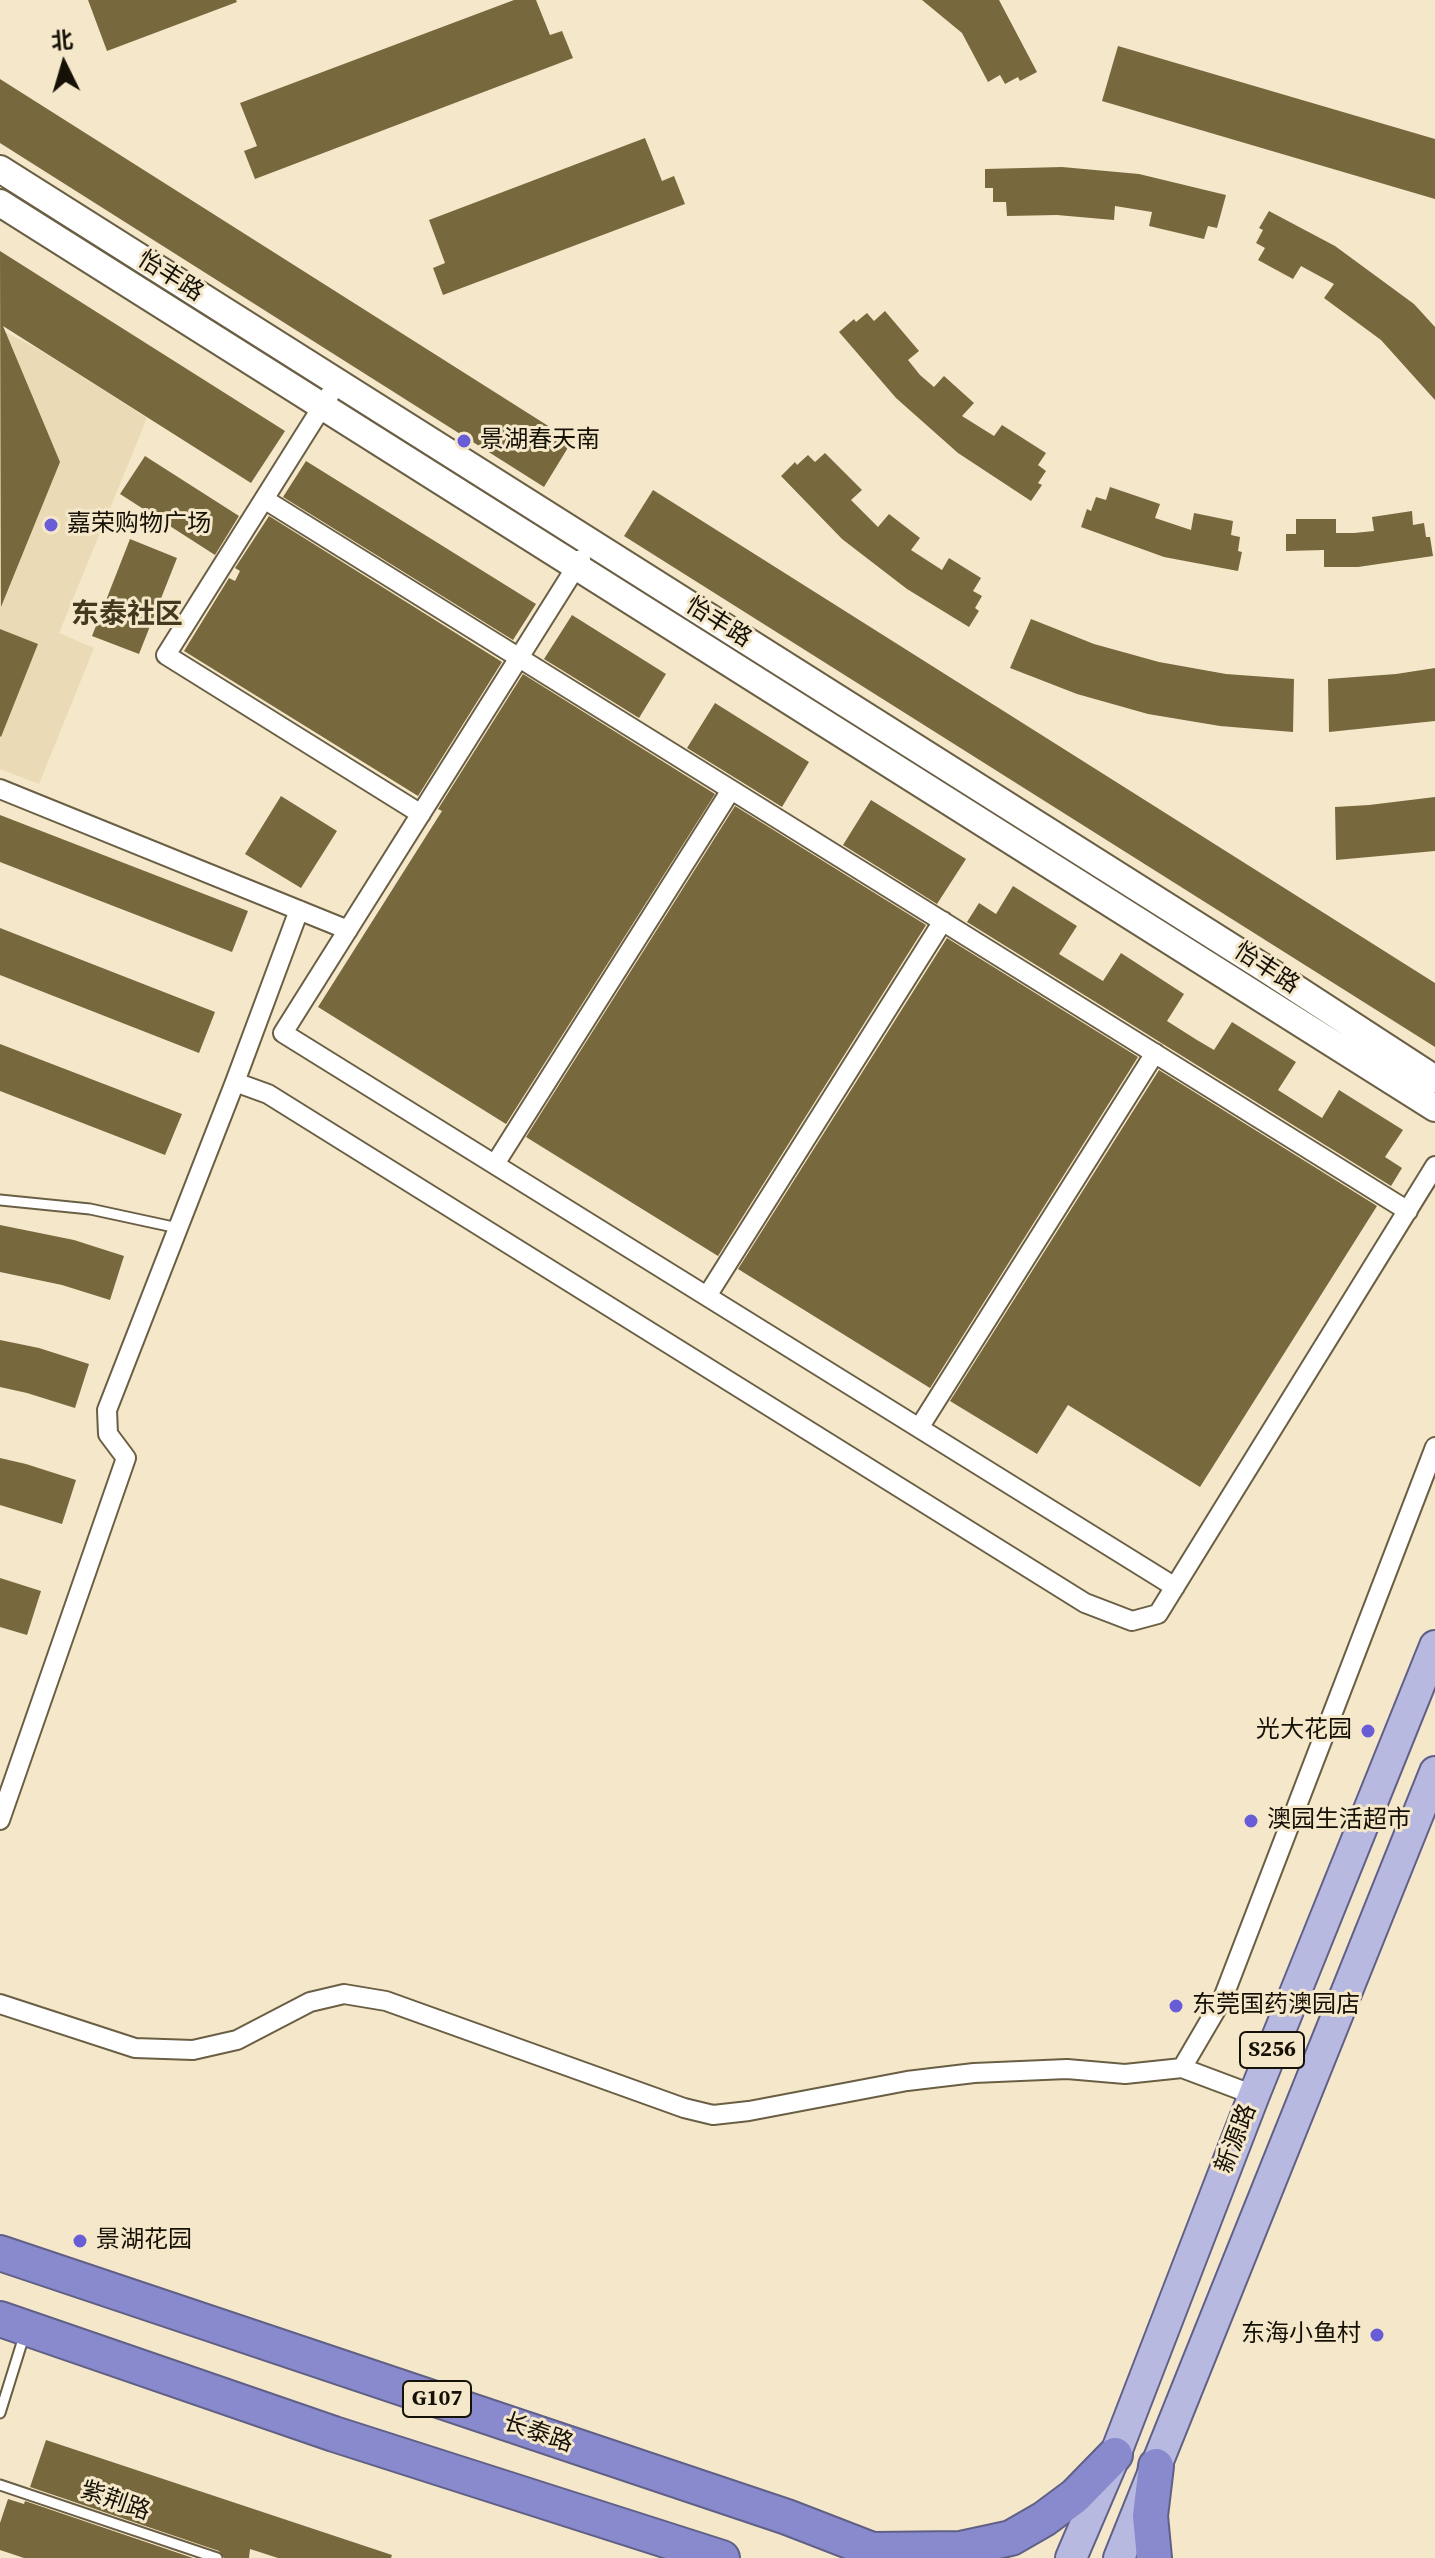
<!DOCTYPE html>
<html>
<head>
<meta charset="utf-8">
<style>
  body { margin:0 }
  #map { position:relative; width:1435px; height:2558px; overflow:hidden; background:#f5e8ca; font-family:"Source Serif 4","Noto Sans SC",serif }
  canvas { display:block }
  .north { position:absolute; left:24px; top:24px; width:80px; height:80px; -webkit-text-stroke:6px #f5e8ca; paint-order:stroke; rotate:355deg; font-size:22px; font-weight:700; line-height:32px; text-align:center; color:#151106 }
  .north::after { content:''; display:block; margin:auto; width:28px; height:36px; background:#151106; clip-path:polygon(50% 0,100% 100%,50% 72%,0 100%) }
</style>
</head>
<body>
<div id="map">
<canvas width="1435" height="2558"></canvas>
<div class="north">北</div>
</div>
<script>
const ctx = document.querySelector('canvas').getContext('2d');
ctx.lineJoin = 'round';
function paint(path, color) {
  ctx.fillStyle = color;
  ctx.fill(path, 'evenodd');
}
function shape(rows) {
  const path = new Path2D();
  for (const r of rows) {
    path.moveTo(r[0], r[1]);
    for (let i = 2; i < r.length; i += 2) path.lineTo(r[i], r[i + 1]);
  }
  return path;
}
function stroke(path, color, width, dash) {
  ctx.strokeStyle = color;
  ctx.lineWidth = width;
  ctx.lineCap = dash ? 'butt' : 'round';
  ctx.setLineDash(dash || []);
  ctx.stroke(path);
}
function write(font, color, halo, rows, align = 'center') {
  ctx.font = font + ' "Source Serif 4","Noto Sans SC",serif';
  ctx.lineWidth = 6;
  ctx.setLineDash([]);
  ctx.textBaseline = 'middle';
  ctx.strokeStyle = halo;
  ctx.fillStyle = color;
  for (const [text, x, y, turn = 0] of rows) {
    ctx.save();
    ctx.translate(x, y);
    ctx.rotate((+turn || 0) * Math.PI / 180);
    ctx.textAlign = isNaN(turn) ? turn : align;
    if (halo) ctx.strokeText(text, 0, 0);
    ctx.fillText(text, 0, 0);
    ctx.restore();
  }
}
const built = shape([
  [0,329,38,349,147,418,59,633,94,648,39,784,0,769]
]);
const building = shape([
  [88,0,236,0,237,2,107,51],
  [514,0,536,0,550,35,562,31,573,58,255,179,244,151,257,146,240,103],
  [922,0,999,0,1037,72,1020,81,1018,77,1005,84,1000,75,988,82,962,33],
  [1118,46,1435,139,1435,199,1102,101],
  [0,79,572,441,544,487,0,143],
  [645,138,662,181,674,176,685,204,443,295,433,268,445,263,429,220],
  [1062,167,1139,174,1226,195,1217,228,1208,226,1204,239,1149,226,1152,212,1115,206,1114,220,1057,215,1007,216,1006,202,993,202,993,188,985,188,985,169],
  [1269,211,1335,246,1414,304,1435,327,1435,400,1381,340,1324,298,1334,284,1301,266,1293,279,1258,260,1265,248,1256,243,1263,230,1259,228],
  [0,251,285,431,251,483,3,326,60,462,1,607],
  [885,311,919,351,908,360,920,375,934,387,944,376,974,403,962,416,994,436,1002,425,1046,453,1038,465,1046,471,1038,483,1042,485,1031,501,958,453,896,398,839,332,854,319,856,322,867,313,874,321],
  [825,453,862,490,851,500,878,527,889,514,920,538,911,550,942,570,949,558,981,578,973,591,982,596,975,608,979,611,969,627,907,589,842,539,781,476,795,462,797,465,808,455,815,462],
  [145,456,239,516,215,555,120,494],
  [306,461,536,604,513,640,283,497],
  [1110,487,1160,504,1155,518,1191,530,1194,513,1233,521,1231,535,1240,537,1238,551,1242,552,1238,571,1164,557,1081,527,1087,509,1091,511,1096,497,1106,500],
  [653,490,1435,983,1435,1047,624,536],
  [1412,511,1413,525,1424,523,1426,537,1430,537,1433,556,1358,567,1324,567,1324,550,1286,551,1286,534,1296,534,1296,519,1336,519,1336,533,1354,533,1374,531,1372,517],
  [269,516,502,662,418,796,184,651,229,578,235,581,240,571,235,568],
  [130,539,177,558,139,654,92,636],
  [572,615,666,674,639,718,544,659],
  [1031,619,1094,644,1159,662,1226,674,1294,679,1293,732,1220,726,1148,714,1077,694,1010,668],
  [0,629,38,644,1,737,0,736],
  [1435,668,1435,721,1329,732,1328,679,1396,674],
  [523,674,715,794,506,1124,318,1007,442,811,438,809],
  [715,703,809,762,782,807,687,748],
  [281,796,337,831,301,888,245,854],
  [1435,797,1435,851,1336,860,1335,807,1369,805],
  [871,800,966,859,937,904,843,845],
  [735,806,926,925,718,1256,526,1137],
  [0,815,248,911,232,952,0,862],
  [1013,886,1077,926,1059,954,1103,981,1121,953,1184,994,1167,1021,1197,1040,1214,1050,1232,1022,1296,1062,1278,1090,1322,1118,1339,1090,1403,1130,1385,1157,1402,1168,1391,1186,967,922,979,903,996,914],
  [0,928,215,1012,199,1053,0,975],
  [947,938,1138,1057,930,1388,738,1269],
  [0,1044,182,1114,165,1155,0,1091],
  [1159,1070,1377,1206,1200,1487,1068,1405,1037,1454,950,1401],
  [0,1225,74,1240,124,1256,110,1300,62,1285,0,1272],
  [0,1340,39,1348,89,1364,75,1408,27,1393,0,1387],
  [0,1458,26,1464,76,1480,62,1524,0,1505],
  [0,1578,41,1591,27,1635,0,1627],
  [46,2440,392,2555,391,2558,278,2558,250,2549,249,2558,224,2558,219,2551,30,2487],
  [8,2499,24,2504,25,2501,193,2558,24,2558,0,2550,0,2523]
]);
const lane = shape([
  [0,1200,90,1209,178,1228],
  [0,2413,24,2336],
  [0,2485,217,2558]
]);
const street = shape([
  [337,383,166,655,421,814],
  [264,499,1408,1211],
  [581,559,283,1033,1175,1587],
  [0,789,348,930],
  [235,1082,268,1094,1085,1603,1132,1621,1158,1614,1435,1166],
  [495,1164,731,790],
  [707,1296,943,921],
  [919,1428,1155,1053],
  [0,1820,126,1458,108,1434,107,1410,235,1082,299,910],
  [0,2004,135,2048,193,2050,237,2040,310,2002,344,1994,386,2001,684,2108,713,2115,749,2111,907,2081,974,2073,1067,2069,1125,2074,1182,2068,1254,2095],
  [1182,2068,1223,1998,1435,1447]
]);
const secondary = shape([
  [0,169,1266,969,1435,1079],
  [0,203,1435,1108]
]);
const primary = shape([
  [1071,2558,1115,2455,1254,2095,1435,1646],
  [1119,2558,1435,1772]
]);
const highway = shape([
  [0,2253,787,2517,893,2558],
  [0,2319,334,2434,722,2558],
  [873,2550,960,2549,1011,2538,1044,2519,1075,2496,1115,2455],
  [1154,2558,1150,2516,1156,2466]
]);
const markers = [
  [464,441,8,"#695dd7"],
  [51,525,8,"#695dd7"],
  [1368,1731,8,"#695dd7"],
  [1251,1821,8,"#695dd7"],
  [1176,2006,8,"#695dd7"],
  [80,2241,8,"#695dd7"],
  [1377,2335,8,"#695dd7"]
];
const shields = [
  [1272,2050,64],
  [437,2399,68]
];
const shieldNames = [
  ["S256",1272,2050],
  ["G107",437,2399]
];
const streetNames = [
  ["怡丰路",170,277,32],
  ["怡丰路",718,623,32],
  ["怡丰路",1266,969,33],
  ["新源路",1237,2139,-69],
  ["长泰路",538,2434,19],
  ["紫荆路",115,2502,19]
];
const poiNames = [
  ["景湖春天南",480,441],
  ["嘉荣购物广场",67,525],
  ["光大花园",1352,1731,"right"],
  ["澳园生活超市",1267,1821],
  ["东莞国药澳园店",1192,2006],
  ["景湖花园",96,2241],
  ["东海小鱼村",1361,2335,"right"]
];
const quarterNames = [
  ["东泰社区",127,616]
];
paint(built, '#eadbb6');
paint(building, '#78683e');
stroke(lane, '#6a5f44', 13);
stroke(street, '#6a5f44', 22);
stroke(secondary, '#6a5f44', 30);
stroke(primary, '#606087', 34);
stroke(highway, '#606087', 38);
stroke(lane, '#fff', 9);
stroke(street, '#fff', 18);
stroke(secondary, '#fff', 26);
stroke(primary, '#b8b9e1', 30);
stroke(highway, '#898acd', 34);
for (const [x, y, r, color] of markers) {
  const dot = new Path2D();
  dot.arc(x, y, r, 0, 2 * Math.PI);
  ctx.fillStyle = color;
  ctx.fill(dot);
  stroke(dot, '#f5e8ca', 3);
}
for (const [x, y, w] of shields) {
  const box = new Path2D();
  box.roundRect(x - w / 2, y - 18, w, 36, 6);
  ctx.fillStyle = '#f5e8ca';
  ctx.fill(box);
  stroke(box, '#151106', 2);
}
write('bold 22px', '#151106', null, shieldNames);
write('24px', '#151106', '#f5e8ca', streetNames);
write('24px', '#151106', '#f5e8ca', poiNames, 'left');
write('bold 28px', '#43391f', '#f5e8ca', quarterNames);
</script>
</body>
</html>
